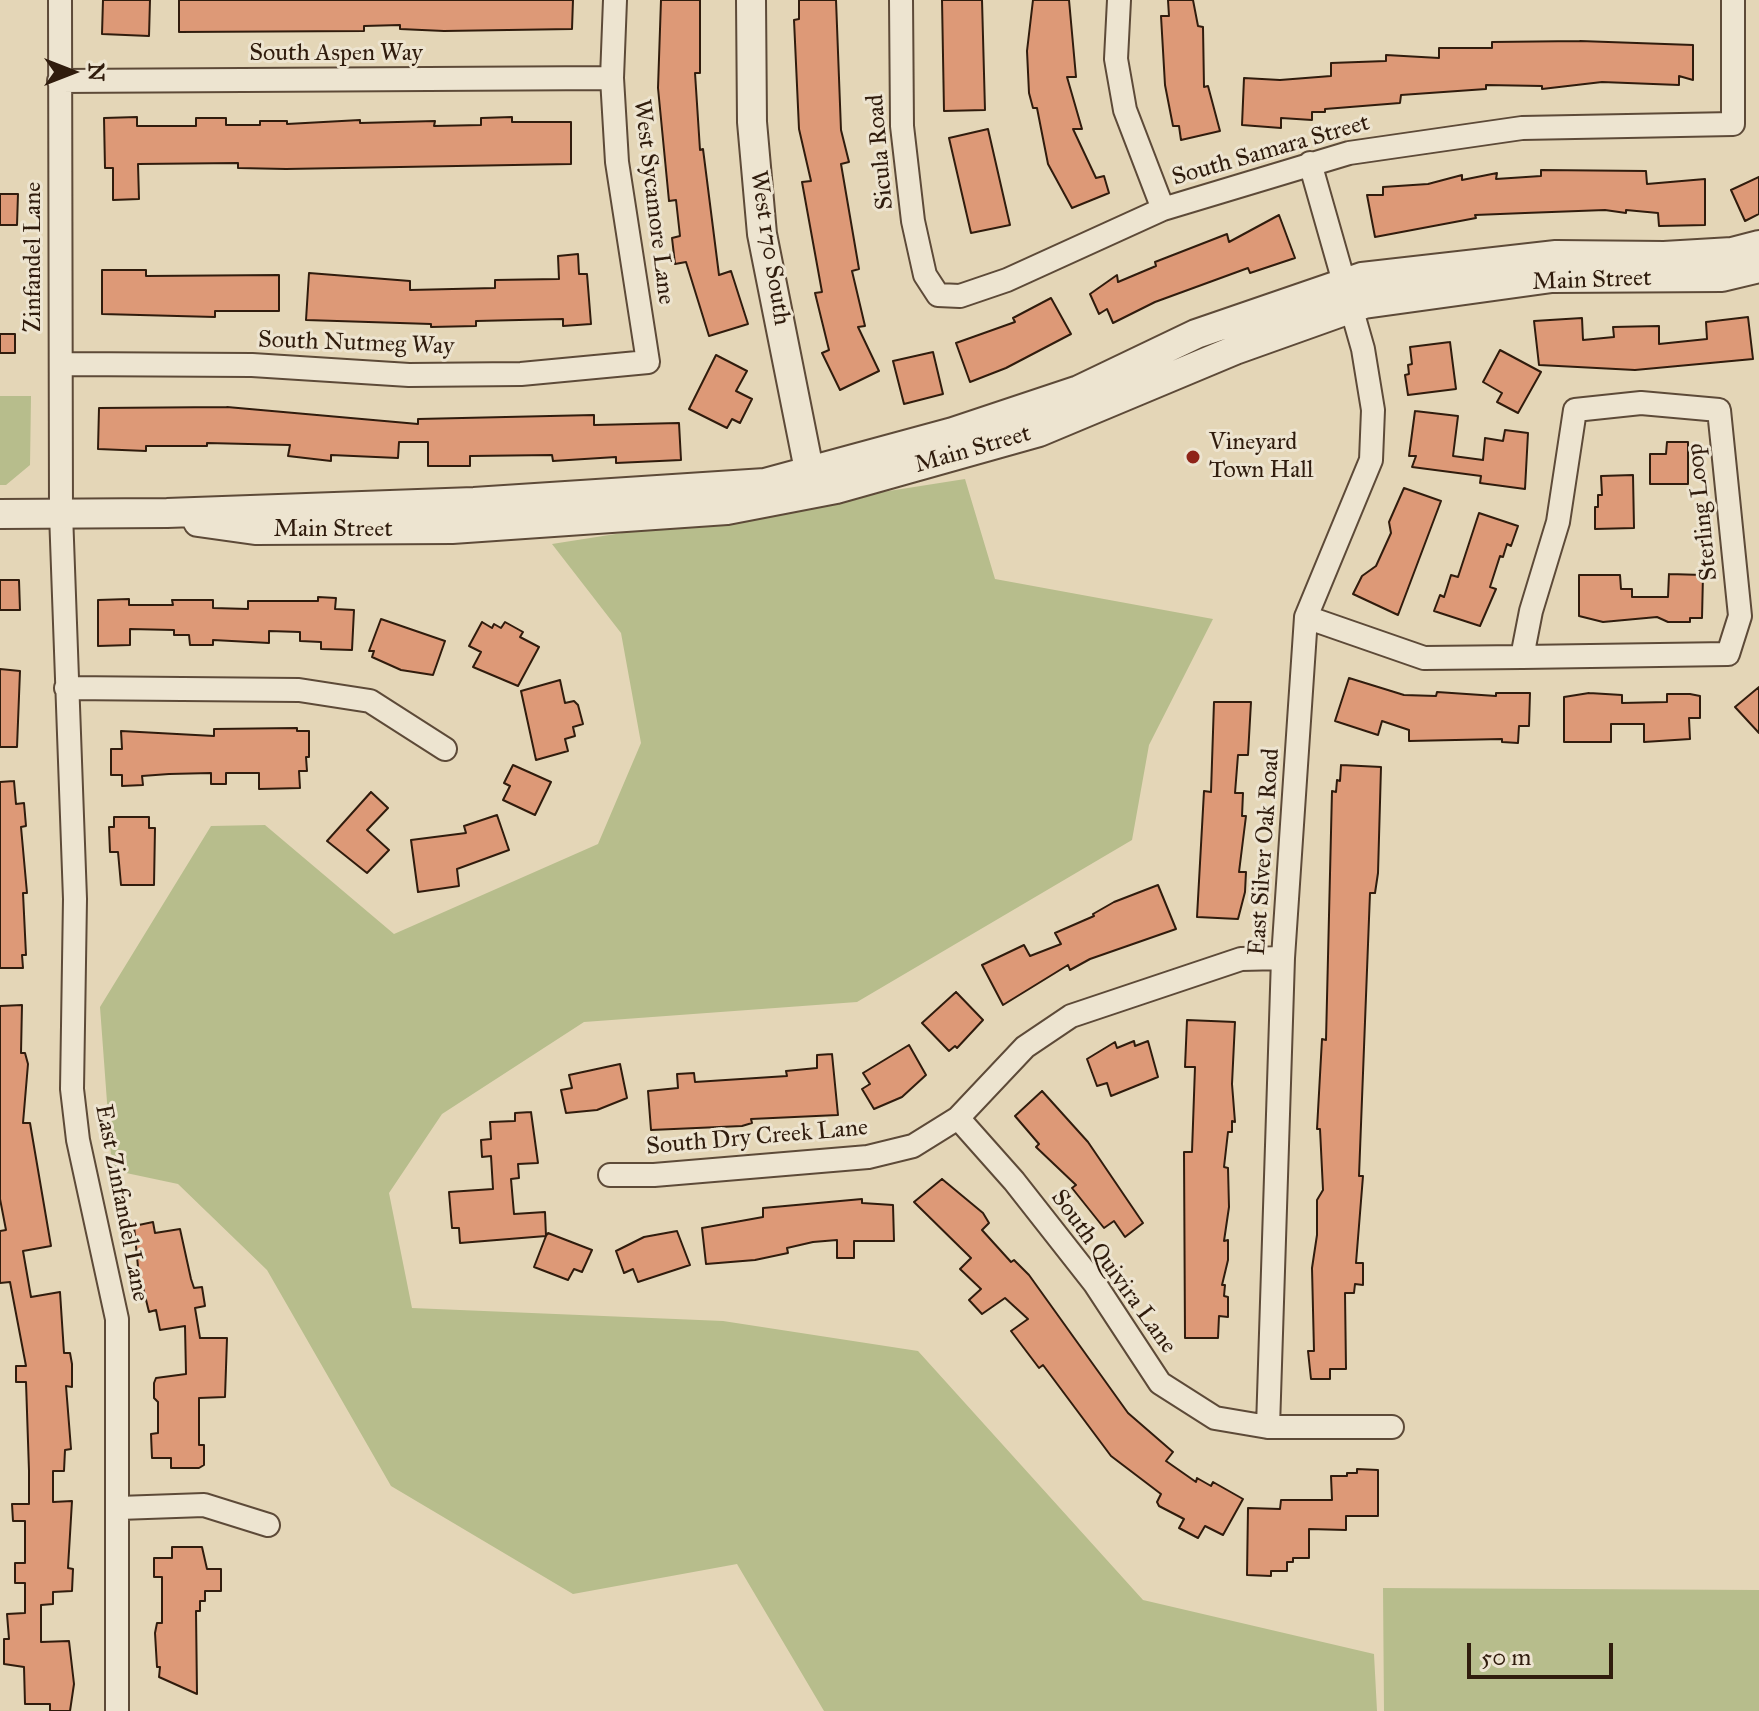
<!DOCTYPE html>
<html>
<head>
<meta charset="utf-8">
<style>
  body { margin:0 }
  #map { position:relative; width:1759px; height:1711px; overflow:hidden; background:#e4d6b7; font-family:"IM FELL Great Primer",serif }
  canvas { display:block }
  .north { position:absolute; left:32px; top:32px; width:80px; height:80px; -webkit-text-stroke:6px #ede4d0; paint-order:stroke; rotate:90deg; font-size:22px; font-weight:700; line-height:32px; text-align:center; color:#301c0d }
  .north::after { content:''; display:block; margin:auto; width:28px; height:36px; background:#301c0d; clip-path:polygon(50% 0,100% 100%,50% 72%,0 100%) }
  .scale { position:absolute; left:1467px; top:1643px; width:146px; height:36px; box-sizing:border-box; border:4px solid #301c0d; border-top:0; padding-left:10px; font-size:24px; line-height:28px; white-space:nowrap; color:#301c0d; -webkit-text-stroke:6px #ede4d0; paint-order:stroke }
</style>
</head>
<body>
<div id="map">
<canvas width="1759" height="1711"></canvas>
<div class="north">N</div>
<div class="scale">50 m</div>
</div>
<script>
const ctx = document.querySelector('canvas').getContext('2d');
ctx.lineJoin = 'round';
function paint(path, color) {
  ctx.fillStyle = color;
  ctx.fill(path, 'evenodd');
}
function shape(rows) {
  const path = new Path2D();
  for (const r of rows) {
    path.moveTo(r[0], r[1]);
    for (let i = 2; i < r.length; i += 2) path.lineTo(r[i], r[i + 1]);
  }
  return path;
}
function stroke(path, color, width, dash) {
  ctx.strokeStyle = color;
  ctx.lineWidth = width;
  ctx.lineCap = dash ? 'butt' : 'round';
  ctx.setLineDash(dash || []);
  ctx.stroke(path);
}
function write(font, color, halo, rows, align = 'center') {
  ctx.font = font + ' "IM FELL Great Primer",serif';
  ctx.lineWidth = 6;
  ctx.setLineDash([]);
  ctx.textBaseline = 'middle';
  ctx.strokeStyle = halo;
  ctx.fillStyle = color;
  for (const [text, x, y, turn = 0] of rows) {
    ctx.save();
    ctx.translate(x, y);
    ctx.rotate((+turn || 0) * Math.PI / 180);
    ctx.textAlign = isNaN(turn) ? turn : align;
    if (halo) ctx.strokeText(text, 0, 0);
    ctx.fillText(text, 0, 0);
    ctx.restore();
  }
}
const green = shape([
  [0,396,31,396,30,465,6,485,0,485],
  [965,479,995,579,1213,619,1149,745,1132,840,857,1002,584,1022,442,1114,389,1193,412,1308,723,1321,918,1351,1143,1600,1374,1654,1377,1711,824,1711,737,1564,573,1594,391,1486,267,1270,178,1184,112,1170,100,1007,211,826,265,825,394,934,598,844,641,743,621,633,552,544],
  [1383,1588,1759,1590,1759,1711,1384,1711]
]);
const building = shape([
  [103,0,150,0,149,36,102,34,103,0],
  [179,0,573,0,572,29,444,31,400,29,400,25,364,26,364,31,179,32,179,0],
  [661,0,700,0,700,73,695,73,700,150,703,149,719,275,731,271,748,324,709,336,686,262,675,264,672,238,680,236,676,200,669,201,658,88,661,0],
  [799,0,836,0,841,130,849,162,841,164,859,269,852,271,865,326,858,327,879,371,840,390,822,353,829,350,815,293,822,292,802,182,811,181,799,129,794,20,799,19,799,0],
  [942,0,982,0,985,110,944,111,942,0],
  [1033,0,1069,0,1076,77,1067,77,1082,129,1073,129,1096,178,1104,176,1109,193,1072,208,1048,164,1037,108,1033,108,1029,93,1027,51,1033,0],
  [1168,0,1193,0,1198,26,1203,27,1204,87,1208,86,1220,131,1181,140,1179,126,1173,126,1165,85,1161,16,1169,16,1168,0],
  [1580,41,1693,45,1693,80,1679,76,1679,85,1602,82,1542,89,1542,86,1486,85,1486,89,1401,95,1400,103,1325,109,1325,112,1312,112,1312,120,1281,118,1281,128,1242,125,1244,78,1280,80,1331,76,1331,63,1386,61,1386,55,1439,58,1439,48,1492,48,1492,42,1580,41],
  [137,117,137,126,196,126,196,118,226,118,226,125,260,125,260,121,287,121,287,124,360,120,360,123,435,121,434,126,481,125,481,118,512,117,512,122,571,122,571,164,286,169,238,168,238,163,138,164,139,199,113,200,113,168,105,168,104,118,137,117],
  [988,129,1010,225,971,233,949,138,988,129],
  [1541,170,1646,171,1647,184,1705,179,1705,225,1659,226,1658,213,1626,210,1626,213,1605,210,1525,213,1475,215,1476,218,1375,237,1367,195,1383,195,1383,187,1428,184,1462,175,1462,180,1497,173,1496,179,1541,176,1541,170],
  [1759,177,1759,214,1745,221,1731,190,1759,177],
  [0,194,18,194,17,225,0,225,0,194],
  [1279,215,1295,258,1250,273,1248,268,1155,302,1113,323,1107,309,1099,314,1090,294,1117,275,1118,282,1156,266,1155,262,1227,234,1229,242,1279,215],
  [578,254,579,274,587,274,591,324,563,326,563,319,476,321,476,326,431,327,431,324,306,320,309,273,410,281,410,290,495,288,495,280,559,279,558,256,578,254],
  [102,270,146,270,146,276,279,275,279,311,215,311,215,317,102,314,102,270],
  [1051,298,1071,334,1006,368,970,382,956,343,1015,322,1013,318,1051,298],
  [1748,317,1753,359,1635,370,1539,365,1534,321,1582,318,1583,340,1614,337,1613,327,1659,326,1659,344,1707,339,1706,322,1748,317],
  [0,334,15,334,15,353,0,353,0,334],
  [1450,342,1456,389,1408,395,1405,375,1409,374,1408,365,1412,364,1410,347,1450,342],
  [1500,350,1541,372,1518,413,1497,402,1502,393,1483,382,1500,350],
  [933,352,943,394,904,404,893,361,933,352],
  [716,355,747,371,736,391,752,399,740,423,732,419,727,428,689,409,716,355],
  [227,407,418,424,418,419,594,415,594,425,679,423,681,460,616,463,616,457,553,461,552,455,470,456,470,466,428,466,428,442,399,442,398,458,331,455,331,461,288,456,290,445,207,443,207,446,146,446,146,451,98,449,99,408,227,407],
  [1415,411,1458,416,1453,456,1483,460,1485,438,1503,441,1505,430,1528,433,1525,489,1480,483,1481,476,1412,467,1416,456,1409,456,1415,411],
  [1667,442,1688,442,1688,484,1650,484,1650,454,1666,454,1667,442],
  [1633,475,1634,528,1595,529,1595,507,1598,507,1598,495,1602,495,1601,476,1633,475],
  [1404,488,1441,501,1398,615,1353,594,1362,576,1376,566,1391,533,1389,522,1404,488],
  [1479,513,1518,526,1511,546,1507,544,1503,557,1500,556,1490,587,1496,589,1480,626,1434,611,1440,595,1444,597,1451,575,1458,577,1479,513],
  [1669,574,1703,575,1702,618,1690,618,1690,622,1668,622,1657,617,1603,622,1579,616,1579,575,1620,575,1621,589,1632,589,1632,597,1668,597,1669,574],
  [0,580,19,580,20,610,0,610,0,580],
  [318,597,336,598,335,609,354,610,352,650,321,649,321,642,300,641,300,632,269,631,269,643,213,640,213,645,190,645,189,635,174,635,174,630,130,629,130,645,98,646,98,600,129,599,129,605,173,605,172,600,213,600,213,608,248,609,248,601,318,601,318,597],
  [381,619,445,641,433,675,401,670,372,657,374,651,369,651,381,619],
  [482,622,492,628,494,624,501,628,505,622,523,632,520,637,539,647,518,686,473,667,481,652,469,646,482,622],
  [0,669,20,671,17,747,0,747,0,669],
  [1349,678,1404,695,1436,696,1437,692,1496,696,1496,693,1530,693,1529,726,1519,726,1518,743,1502,742,1502,739,1409,741,1409,730,1382,721,1378,735,1335,721,1349,678],
  [560,680,565,703,574,701,578,705,583,724,573,727,575,736,565,739,568,751,536,760,521,691,560,680],
  [1759,687,1759,733,1735,707,1759,687],
  [1589,693,1622,695,1622,703,1667,702,1667,694,1690,694,1700,696,1700,718,1689,718,1690,739,1644,742,1644,724,1611,724,1611,742,1564,742,1564,697,1589,693],
  [1214,702,1251,702,1248,755,1238,755,1235,793,1243,793,1242,816,1246,816,1239,872,1246,872,1245,892,1238,919,1197,917,1204,791,1211,792,1214,702],
  [297,728,297,731,309,731,309,757,306,757,307,771,299,771,300,788,259,789,259,773,226,773,226,784,211,784,211,773,169,774,142,776,143,785,122,786,122,775,111,775,111,749,122,749,121,731,214,736,214,729,297,728],
  [513,765,551,782,535,815,503,800,510,786,504,783,513,765],
  [1341,765,1381,767,1378,873,1375,893,1370,893,1359,1176,1363,1176,1356,1263,1363,1263,1363,1285,1355,1284,1354,1293,1345,1293,1346,1369,1330,1369,1330,1379,1311,1379,1308,1351,1314,1351,1312,1268,1317,1235,1317,1200,1323,1190,1320,1129,1317,1129,1322,1039,1326,1040,1332,791,1336,792,1337,780,1340,781,1341,765],
  [14,781,16,804,24,803,26,826,21,827,27,893,23,893,26,955,22,955,23,968,0,968,0,782,14,781],
  [371,792,388,808,367,830,389,850,367,873,327,841,371,792],
  [497,815,509,850,457,869,459,886,418,892,411,840,466,833,464,826,497,815],
  [114,817,149,817,149,828,155,828,154,885,121,885,118,852,110,852,109,827,114,827,114,817],
  [1158,885,1176,929,1090,959,1070,970,1068,965,1003,1005,982,965,1024,945,1030,956,1061,944,1055,933,1094,916,1093,914,1114,902,1158,885],
  [956,992,983,1020,957,1048,955,1046,949,1051,922,1023,956,992],
  [22,1005,21,1053,25,1053,28,1064,23,1123,30,1123,51,1246,23,1251,31,1297,60,1292,64,1353,70,1353,72,1364,72,1387,66,1386,71,1449,65,1450,64,1471,53,1471,53,1502,72,1501,68,1568,73,1569,72,1591,53,1592,53,1604,41,1605,41,1642,69,1641,74,1684,70,1711,50,1711,50,1704,25,1704,24,1667,4,1664,4,1639,9,1639,7,1614,25,1613,25,1583,15,1583,15,1563,25,1563,25,1521,13,1521,12,1504,29,1504,29,1471,26,1382,16,1382,16,1366,26,1366,10,1282,0,1283,0,1231,6,1230,0,1199,0,1006,22,1005],
  [1187,1020,1235,1022,1232,1084,1235,1122,1232,1121,1232,1132,1228,1132,1224,1167,1228,1168,1229,1207,1224,1241,1228,1240,1228,1260,1222,1285,1225,1285,1224,1296,1228,1297,1228,1317,1219,1316,1218,1338,1185,1338,1184,1152,1192,1152,1195,1067,1185,1067,1187,1020],
  [1134,1041,1135,1046,1148,1041,1158,1077,1111,1096,1107,1083,1097,1086,1087,1059,1115,1042,1117,1048,1134,1041],
  [909,1045,926,1075,902,1097,874,1109,862,1089,870,1084,863,1073,909,1045],
  [832,1054,838,1115,751,1119,752,1123,742,1126,651,1130,648,1091,678,1088,677,1074,694,1073,695,1082,787,1076,786,1071,817,1068,817,1055,832,1054],
  [620,1064,627,1098,597,1110,566,1113,561,1090,572,1088,569,1075,620,1064],
  [1042,1091,1088,1142,1143,1223,1125,1237,1114,1221,1104,1228,1072,1188,1076,1185,1036,1147,1039,1144,1015,1116,1042,1091],
  [531,1112,538,1163,518,1164,519,1178,511,1179,514,1214,545,1212,546,1236,548,1233,592,1250,582,1272,574,1269,568,1280,534,1267,546,1236,460,1243,459,1228,452,1228,449,1192,493,1189,491,1156,482,1157,481,1140,491,1139,490,1122,515,1121,515,1113,531,1112],
  [942,1179,983,1213,989,1223,982,1230,1011,1262,1014,1260,1029,1275,1128,1413,1173,1452,1166,1461,1196,1482,1197,1478,1211,1486,1213,1482,1243,1499,1223,1535,1205,1526,1198,1538,1179,1528,1184,1519,1159,1506,1157,1502,1161,1494,1111,1456,1043,1365,1039,1368,1011,1331,1028,1319,1005,1298,982,1314,969,1300,981,1289,960,1269,971,1258,914,1202,942,1179],
  [862,1199,862,1203,893,1205,894,1241,854,1241,854,1258,837,1258,837,1240,813,1242,787,1248,788,1253,755,1260,706,1264,702,1228,763,1217,763,1208,862,1199],
  [153,1222,155,1233,180,1229,191,1279,194,1288,202,1287,205,1306,195,1308,200,1338,227,1338,225,1397,199,1398,199,1445,204,1445,204,1465,199,1468,171,1468,171,1458,152,1458,151,1434,158,1433,158,1402,154,1398,154,1383,156,1378,186,1374,185,1326,160,1330,156,1310,149,1312,138,1267,134,1226,153,1222],
  [677,1231,690,1265,638,1282,633,1269,624,1273,616,1251,644,1237,677,1231],
  [1357,1469,1378,1470,1378,1516,1346,1516,1346,1530,1309,1529,1309,1558,1293,1558,1293,1562,1287,1562,1287,1571,1271,1571,1271,1576,1247,1575,1248,1508,1280,1509,1281,1500,1332,1500,1331,1476,1347,1476,1347,1473,1357,1473,1357,1469],
  [172,1547,202,1547,207,1569,221,1569,221,1591,205,1591,205,1601,200,1601,200,1611,196,1611,197,1694,159,1677,160,1667,157,1667,155,1633,157,1623,162,1623,162,1577,154,1577,154,1558,172,1558,172,1547]
]);
const minor = shape([
  [60,0,61,513,75,899,72,1089,78,1140,117,1319,117,1711],
  [901,0,902,126,913,221,925,275,938,295,960,296,1007,280,1163,209,1349,153,1522,128,1733,124,1733,0],
  [1119,0,1116,59,1125,110,1163,209],
  [59,81,612,78],
  [61,364,252,365,409,375,521,374,648,362,617,162,612,78,615,0],
  [1306,617,1424,658,1522,657,1728,654,1740,616,1719,410,1641,403,1575,410,1558,522,1531,611,1522,657],
  [66,688,299,690,370,701,445,749],
  [958,1118,1014,1181,1095,1284,1160,1383,1215,1418,1268,1427,1392,1427],
  [610,1175,654,1175,868,1157,913,1146,958,1118,1025,1047,1071,1016,1241,959,1283,958],
  [1268,1427,1283,958,1306,617,1371,460,1373,410,1363,349,1310,163],
  [119,1508,204,1505,268,1525]
]);
const tertiary = shape([
  [751,0,752,122,762,234,813,490],
  [0,514,167,513,474,502,765,483,953,432,1079,390,1196,334,1362,277,1556,255,1664,256,1732,252,1759,245],
  [198,522,255,530,452,529,727,510,836,489,1039,432,1235,350,1364,304,1552,278,1722,277,1759,268]
]);
const markers = [
  [1193,457,8,"#8f2418"]
];
const streetNames = [
  ["South Aspen Way",336,54],
  ["South Samara Street",1271,151,-16],
  ["Sicula Road",881,152,-95],
  ["West Sycamore Lane",653,202,83],
  ["West 170 South",769,248,81],
  ["Zinfandel Lane",34,257,-90],
  ["Main Street",1592,281,-2],
  ["South Nutmeg Way",356,344,2],
  ["Main Street",973,450,-16],
  ["Sterling Loop",1703,512,-96],
  ["Main Street",333,530],
  ["East Silver Oak Road",1265,852,-86],
  ["South Dry Creek Lane",757,1138,-5],
  ["East Zinfandel Lane",121,1203,79],
  ["South Quivira Lane",1113,1272,54]
];
const poiNames = [
  ["Vineyard",1209,443],
  ["Town Hall",1209,471]
];
paint(green, '#b7bd8c');
paint(building, '#d97');
stroke(building, '#301c0d', 2);
stroke(minor, '#5d4a38', 26);
stroke(tertiary, '#5d4a38', 32);
stroke(minor, '#ede4d0', 22);
stroke(tertiary, '#ede4d0', 28);
for (const [x, y, r, color] of markers) {
  const dot = new Path2D();
  dot.arc(x, y, r, 0, 2 * Math.PI);
  ctx.fillStyle = color;
  ctx.fill(dot);
  stroke(dot, '#ede4d0', 3);
}
write('24px', '#301c0d', '#ede4d0', streetNames);
write('24px', '#301c0d', '#ede4d0', poiNames, 'left');
</script>
</body>
</html>
